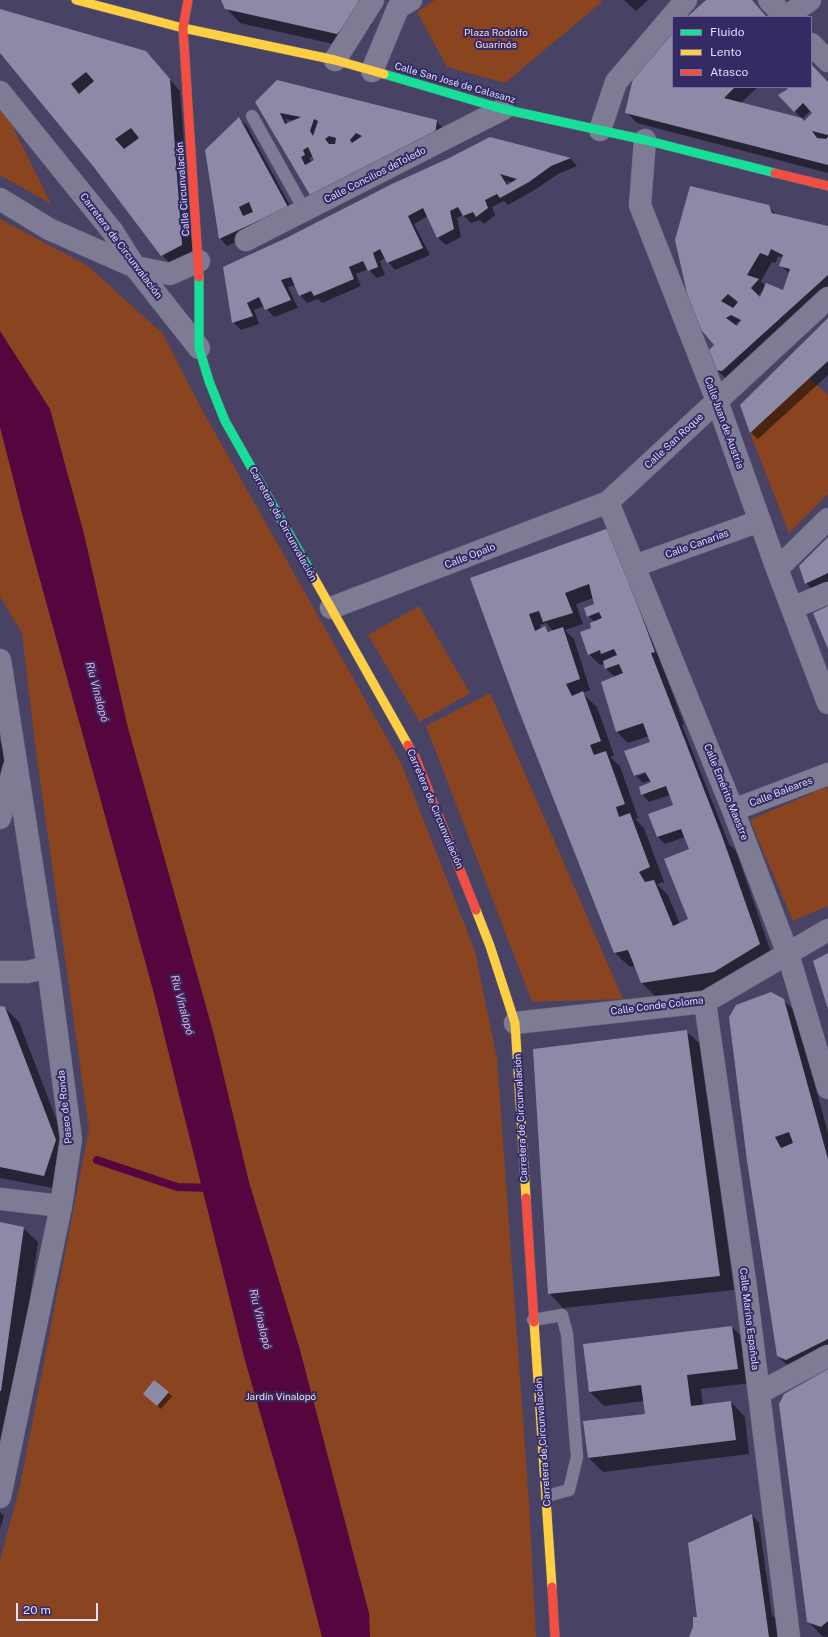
<!DOCTYPE html>
<html>
<head>
<meta charset="utf-8">
<style>
  body { margin:0 }
  #map { position:relative; width:828px; height:1637px; overflow:hidden; background:#484364; font-family:"Public Sans",sans-serif }
  canvas { display:block }
  .legend { position:absolute; left:672px; top:16px; width:140px; height:72px; box-sizing:border-box; background:#342b65; border:1px solid #7873a1; margin:0; padding:5px 7px; list-style:none; font-size:12px; color:#dfdefb }
  .legend li { display:flex; align-items:center; gap:8px; height:20px }
  .legend b { width:20px; border:1px solid #7873a1 }
  .scale { position:absolute; left:16px; top:1603px; width:82px; height:18px; box-sizing:border-box; border:2px solid #dfdefb; border-top:0; padding-left:5px; font-size:12px; line-height:14px; white-space:nowrap; color:#dfdefb; -webkit-text-stroke:3px #342b65; paint-order:stroke }
</style>
</head>
<body>
<div id="map">
<canvas width="828" height="1637"></canvas>
<ul class="legend">
<li><b style="height:5px;background:#16e098"></b>Fluido</li>
<li><b style="height:5px;background:#ffcf43"></b>Lento</li>
<li><b style="height:5px;background:#f24e42"></b>Atasco</li>
</ul>
<div class="scale">20 m</div>
</div>
<script>
const ctx = document.querySelector('canvas').getContext('2d');
ctx.lineJoin = 'round';
function paint(path, color) {
  ctx.fillStyle = color;
  ctx.fill(path, 'evenodd');
}
function shape(rows) {
  const path = new Path2D();
  for (const r of rows) {
    path.moveTo(r[0], r[1]);
    for (let i = 2; i < r.length; i += 2) path.lineTo(r[i], r[i + 1]);
  }
  return path;
}
function stroke(path, color, width, dash) {
  ctx.strokeStyle = color;
  ctx.lineWidth = width;
  ctx.lineCap = dash ? 'butt' : 'round';
  ctx.setLineDash(dash || []);
  ctx.stroke(path);
}
function write(font, color, halo, rows, align = 'center') {
  ctx.font = font + ' "Public Sans",sans-serif';
  ctx.lineWidth = 4;
  ctx.setLineDash([]);
  ctx.textBaseline = 'middle';
  ctx.strokeStyle = halo;
  ctx.fillStyle = color;
  for (const [text, x, y, turn = 0] of rows) {
    ctx.save();
    ctx.translate(x, y);
    ctx.rotate((+turn || 0) * Math.PI / 180);
    ctx.textAlign = isNaN(turn) ? turn : align;
    if (halo) ctx.strokeText(text, 0, 0);
    ctx.fillText(text, 0, 0);
    ctx.restore();
  }
}
const green = shape([
  [435,0,600,0,602,2,505,83,447,67,417,12],
  [0,109,9,119,51,204,0,175],
  [0,219,88,266,163,334,201,408,402,765,475,951,497,1058,529,1502,536,1637,0,1637,0,1560,20,1486,89,1129,36,751,22,633,0,597],
  [809,378,828,395,828,494,789,533,750,433],
  [419,606,470,693,420,722,368,635],
  [490,693,623,999,532,1002,426,726],
  [828,786,828,906,793,921,750,820]
]);
const water = shape([
  [0,331,50,409,84,534,128,728,214,1035,249,1182,300,1350,369,1613,370,1637,322,1637,298,1544,244,1357,153,990,26,529,0,427]
]);
const shadow = shape([
  [222,0,373,0,372,25,351,48,240,23,226,8],
  [624,0,648,0,636,11],
  [707,0,752,0,768,17,689,17],
  [0,10,146,52,180,91,193,256,173,266,162,255,93,165,0,52],
  [811,64,828,82,828,173,637,123,626,112,673,87,758,87,741,103,805,122,813,113,811,110,802,119,780,95,789,90,787,87,811,87],
  [256,102,436,121,444,129,319,202],
  [286,119,294,121,288,124],
  [313,156,315,160,312,162,309,158],
  [239,119,247,126,295,215,227,246,220,238],
  [490,138,571,159,577,166,558,174,536,189,508,205,504,201,492,207,495,215,484,224,480,220,471,223,463,215,457,218,461,237,446,245,438,238,428,216,414,224,430,255,395,270,385,258,380,261,385,275,377,278,368,269,356,274,361,286,322,303,318,299,307,303,300,295,295,285,288,287,298,308,274,317,264,306,254,310,259,324,241,330,233,322,224,268],
  [506,181,513,183,509,185],
  [768,206,777,215,828,227,828,289,730,378,724,377,716,369,715,346,694,319],
  [778,256,783,258,780,265,789,273,783,291,766,287,761,281,772,262,776,263],
  [765,288,760,299,758,296],
  [739,321,741,322,737,328,734,326],
  [828,320,828,375,758,439,750,432],
  [608,529,666,663,661,663,684,724,682,725,729,844,736,851,773,958,729,986,656,997,642,983,635,966,630,967,615,953,518,706,471,579],
  [594,598,596,604,588,616,595,622,589,654,600,665,605,664,606,669,615,677,602,682,617,732,628,743,649,736,651,743,635,775,643,783,651,780,652,783,642,794,649,802,670,795,674,806,658,837,665,844,685,837,690,850,689,920,680,924,668,895,657,884,664,882,644,828,635,819,638,818,620,766,610,757,614,755,597,707,582,693,590,690,574,639,565,630,583,624,576,604],
  [546,623,553,631,550,632,545,627,541,629,540,625],
  [650,769,650,771,638,776,638,774],
  [828,539,828,584,813,591,806,583],
  [0,741,9,763,0,826],
  [771,993,783,1000,795,1011,828,1133,828,1360,792,1370,777,1355],
  [0,1007,5,1008,19,1022,70,1155,58,1189,0,1178],
  [686,1031,701,1045,734,1290,563,1308,549,1293],
  [0,1223,23,1228,38,1242,9,1446,0,1443],
  [732,1327,746,1341,751,1383,701,1389,703,1406,731,1402,745,1417,749,1454,603,1472,588,1457,646,1415,644,1401,604,1406,590,1392],
  [828,1370,828,1637,826,1637,822,1636,808,1621],
  [154,1381,172,1396,161,1409,148,1398],
  [0,1512,4,1516,0,1529],
  [752,1515,759,1523,772,1615,775,1618,778,1637,690,1637]
]);
const stream = shape([
  [97,1160,177,1187,212,1188]
]);
const building = shape([
  [221,0,359,0,358,11,337,34,225,9],
  [706,0,752,0,767,17,687,17],
  [0,9,146,51,170,79,182,245,161,256,93,166,0,53],
  [86,72,94,81,79,94,71,84],
  [131,128,139,138,124,149,115,139],
  [673,30,673,87,735,87,724,98,802,118,804,121,812,113,803,103,794,112,778,95,788,89,785,87,811,87,811,64,828,82,828,135,812,131,817,138,826,139,828,137,828,165,625,113,634,74],
  [277,80,437,120,435,135,310,195,255,102],
  [280,113,301,117,285,124],
  [314,119,318,121,313,136,310,131],
  [356,133,362,136,352,143,350,140],
  [329,136,336,138,335,144,329,144,325,139],
  [308,147,314,160,305,165,301,157,305,155,303,150],
  [239,117,288,207,219,239,205,150],
  [249,202,253,212,243,216,239,207],
  [490,137,571,158,551,166,529,182,500,198,497,194,485,200,488,208,476,217,473,212,463,216,458,207,450,211,454,229,437,238,423,208,408,216,423,248,387,263,380,249,373,253,378,267,368,271,363,261,349,267,354,279,314,296,311,291,299,296,291,277,281,280,291,300,265,310,259,297,247,303,253,316,232,323,223,267,286,238,392,184,447,159],
  [500,174,517,179,507,185],
  [690,186,769,205,772,213,828,226,828,275,722,371,715,370,708,351,714,345,693,320,675,240],
  [771,249,783,255,779,266,790,269,783,290,766,283,760,297,751,288,759,279,747,275,760,253,768,256],
  [728,294,738,302,733,308,721,301],
  [731,315,741,320,737,326,726,318],
  [828,318,828,361,750,433,740,405],
  [609,528,655,652,651,653,722,836,760,944,714,972,641,983,628,950,614,953,517,706,470,578],
  [589,584,594,604,584,608,587,617,599,612,602,618,590,623,591,628,580,632,588,655,600,650,601,654,614,649,617,655,603,661,605,669,619,664,623,673,601,682,616,732,643,723,650,742,624,751,634,776,645,772,651,782,639,787,641,795,666,786,673,805,648,814,657,837,681,829,689,849,664,859,688,919,673,926,654,880,645,882,639,872,650,867,630,813,619,817,616,807,625,804,606,751,594,755,590,745,601,741,583,691,572,696,566,684,580,679,563,627,548,632,545,626,535,631,529,614,539,611,543,622,573,613,565,593],
  [828,537,828,573,805,584,799,566],
  [828,606,828,649,813,613],
  [828,953,828,1009,813,961],
  [771,992,784,999,828,1159,828,1339,786,1360,777,1356,747,1161,729,1017,736,1005],
  [789,1132,793,1143,781,1148,775,1137],
  [0,1006,5,1007,56,1140,44,1176,0,1167],
  [687,1030,720,1276,548,1294,533,1049],
  [0,1222,24,1227,1,1391,0,1391],
  [732,1326,738,1369,687,1375,691,1406,731,1401,736,1440,588,1458,583,1421,645,1414,641,1385,589,1392,583,1344],
  [828,1369,828,1621,821,1627,807,1622,779,1404,784,1394],
  [154,1380,169,1392,157,1406,143,1394],
  [752,1514,769,1637,689,1637,693,1627,693,1617,697,1617,688,1543]
]);
const lane = shape([
  [252,116,305,211],
  [533,1320,562,1315,567,1334,577,1457,569,1490,547,1496]
]);
const street = shape([
  [769,0,785,17],
  [786,17,810,0],
  [811,44,828,61],
  [335,60,373,0],
  [372,71,398,8,411,0],
  [0,92,113,232,135,267,199,348],
  [600,130,616,82,686,0],
  [645,140,640,205,717,401,777,569,828,703],
  [0,199,49,229,135,267,170,274,199,261],
  [246,240,503,109],
  [608,502,733,810,788,954,828,1088],
  [634,566,760,521],
  [777,569,828,519],
  [331,608,608,502,828,298],
  [792,608,828,593],
  [0,660,48,967,71,1139,61,1206,0,1497],
  [733,810,828,774],
  [0,818,14,767],
  [0,972,27,972,48,967],
  [705,1002,746,1288,789,1637],
  [515,1023,705,1002,828,930],
  [0,1199,61,1206],
  [759,1393,828,1356]
]);
const fast = shape([
  [384,74,503,109,645,140,775,173],
  [199,277,199,348,209,381,225,421,313,576]
]);
const slow = shape([
  [76,0,183,28,335,60,384,74],
  [313,576,408,745],
  [476,910,490,946,515,1023,526,1198],
  [534,1322,552,1587]
]);
const jam = shape([
  [188,0,183,28,199,277],
  [775,173,828,186],
  [408,745,415,757,476,910],
  [526,1198,534,1322],
  [552,1587,555,1637]
]);
const parkNames = [
  ["Plaza Rodolfo",496,33],
  ["Guarinós",496,45],
  ["Jardín Vinalopó",281,1397]
];
const streetNames = [
  ["Calle San José de Calasanz",455,83,16],
  ["Calle Concilios deToledo",375,175,-27],
  ["Calle Circunvalación",183,189,-94],
  ["Carretera de Circunvalación",121,246,53],
  ["Calle Juan de Austria",724,423,70],
  ["Calle San Roque",674,441,-43],
  ["Carretera de Circunvalación",283,524,61],
  ["Calle Canarias",697,544,-20],
  ["Calle Opalo",470,556,-21],
  ["Calle Emérito Maestre",726,792,68],
  ["Calle Baleares",781,792,-21],
  ["Carretera de Circunvalación",435,809,67],
  ["Calle Conde Coloma",657,1006,-7],
  ["Paseo de Ronda",65,1107,-96],
  ["Carretera de Circunvalación",521,1118,-93],
  ["Calle Marina Española",749,1319,83],
  ["Carretera de Circunvalación",543,1442,-94]
];
const waterNames = [
  ["Riu Vinalopó",97,692,75],
  ["Riu Vinalopó",182,1005,75],
  ["Riu Vinalopó",260,1319,76]
];
paint(green, '#8a441f');
paint(water, '#55063f');
paint(shadow, '#0007');
stroke(stream, '#55063f', 8);
paint(building, '#8d8aa7');
stroke(lane, '#625f7a', 13);
stroke(street, '#625f7a', 23);
stroke(fast, '#625f7a', 10);
stroke(slow, '#625f7a', 10);
stroke(jam, '#625f7a', 10);
stroke(lane, '#7e7c94', 12);
stroke(street, '#7e7c94', 22);
stroke(fast, '#16e098', 9);
stroke(slow, '#ffcf43', 9);
stroke(jam, '#f24e42', 9);
write('10px', '#f4dbd0', '#342b65', parkNames);
write('10px', '#dfdefb', '#342b65', streetNames);
write('italic 11px', '#f4add2', '#342b65', waterNames);
</script>
</body>
</html>
